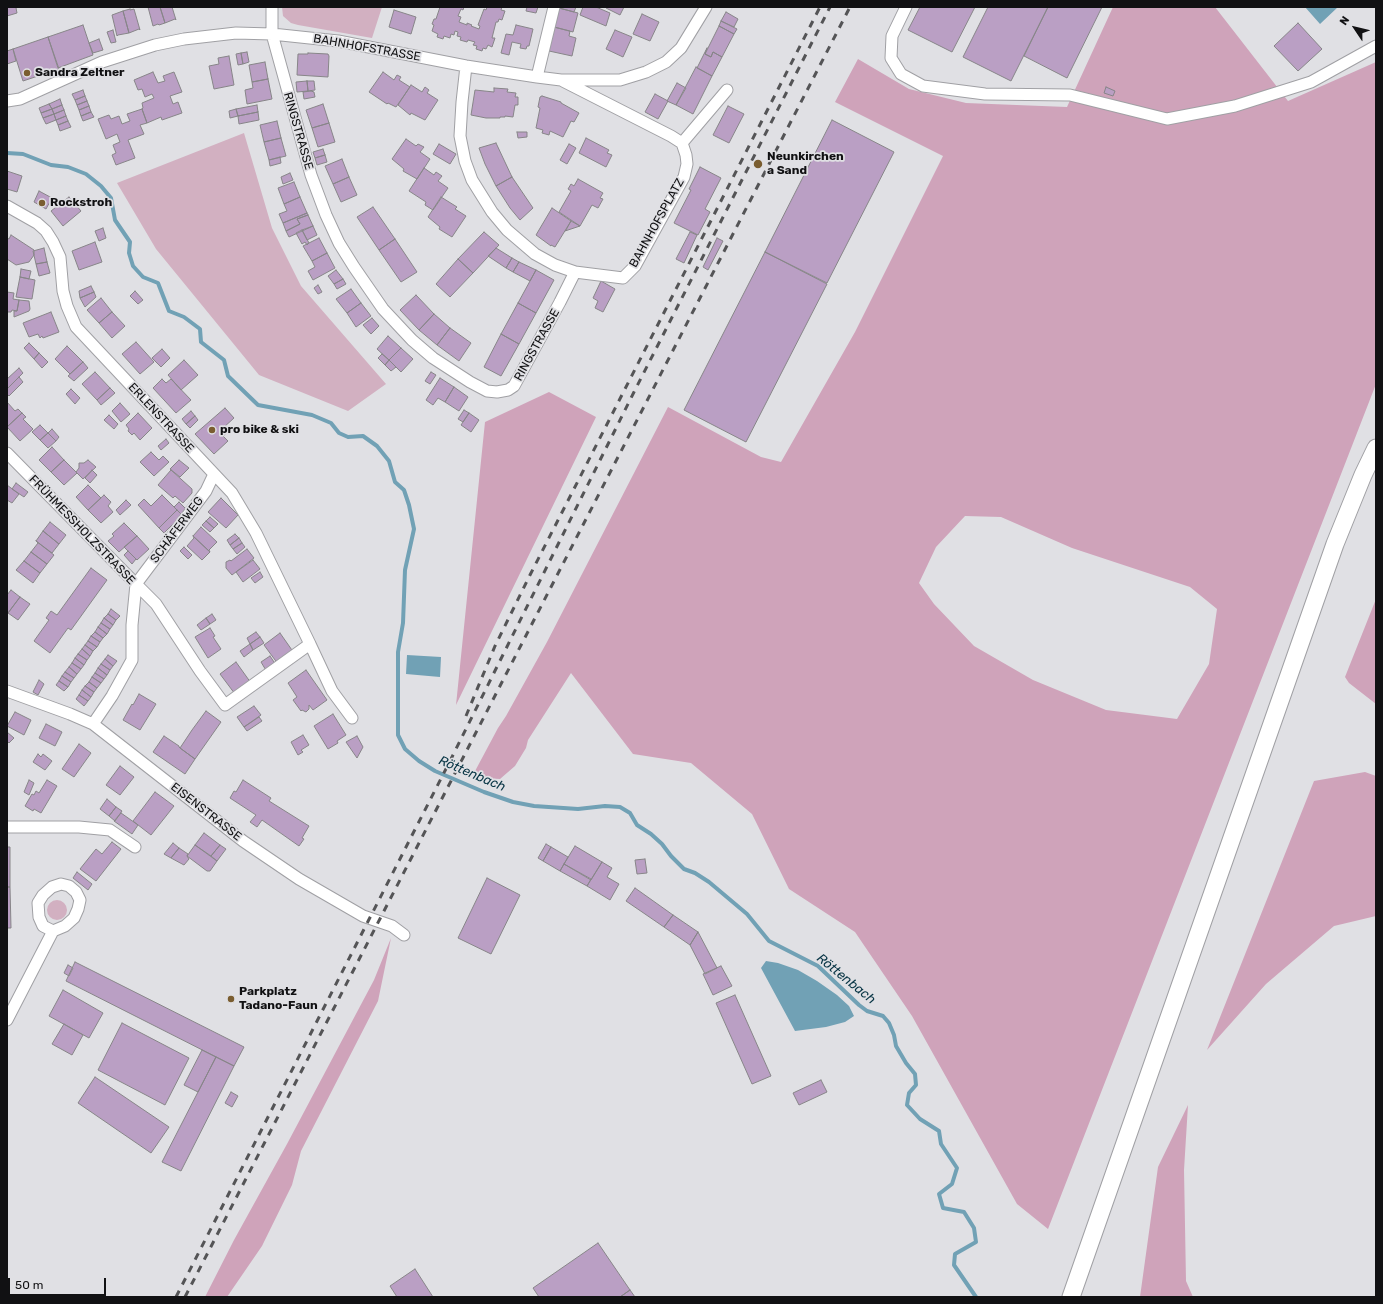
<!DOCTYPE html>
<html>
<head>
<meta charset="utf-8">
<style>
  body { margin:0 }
  #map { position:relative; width:1383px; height:1304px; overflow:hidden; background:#e0e0e4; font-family:Rubik,sans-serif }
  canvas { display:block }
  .frame { position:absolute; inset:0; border:8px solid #111113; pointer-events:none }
  .north { position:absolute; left:1335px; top:8px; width:40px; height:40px; -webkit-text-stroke:3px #e0e0e4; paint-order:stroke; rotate:305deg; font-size:11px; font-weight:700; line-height:16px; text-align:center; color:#111113 }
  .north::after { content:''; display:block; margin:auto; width:14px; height:18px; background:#111113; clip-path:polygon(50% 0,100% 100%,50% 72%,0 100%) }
  .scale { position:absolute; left:8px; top:1278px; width:98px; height:18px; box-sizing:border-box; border:2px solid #111113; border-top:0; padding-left:5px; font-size:12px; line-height:14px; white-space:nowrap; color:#111113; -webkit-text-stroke:3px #e0e0e4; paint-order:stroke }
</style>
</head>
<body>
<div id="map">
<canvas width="1383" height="1304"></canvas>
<div class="frame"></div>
<div class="north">N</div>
<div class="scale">50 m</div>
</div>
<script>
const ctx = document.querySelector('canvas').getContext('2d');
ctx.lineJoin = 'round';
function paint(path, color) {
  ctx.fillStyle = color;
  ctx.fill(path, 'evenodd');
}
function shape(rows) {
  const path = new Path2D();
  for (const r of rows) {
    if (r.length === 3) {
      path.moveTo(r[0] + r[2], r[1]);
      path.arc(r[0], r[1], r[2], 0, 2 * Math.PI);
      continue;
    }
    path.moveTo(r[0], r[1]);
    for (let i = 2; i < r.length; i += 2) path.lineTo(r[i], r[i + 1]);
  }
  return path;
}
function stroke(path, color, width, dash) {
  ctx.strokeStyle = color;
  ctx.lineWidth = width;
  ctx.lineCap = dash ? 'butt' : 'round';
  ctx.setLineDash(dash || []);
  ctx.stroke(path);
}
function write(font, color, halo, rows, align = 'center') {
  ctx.font = font + ' Rubik,sans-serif';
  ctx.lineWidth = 3.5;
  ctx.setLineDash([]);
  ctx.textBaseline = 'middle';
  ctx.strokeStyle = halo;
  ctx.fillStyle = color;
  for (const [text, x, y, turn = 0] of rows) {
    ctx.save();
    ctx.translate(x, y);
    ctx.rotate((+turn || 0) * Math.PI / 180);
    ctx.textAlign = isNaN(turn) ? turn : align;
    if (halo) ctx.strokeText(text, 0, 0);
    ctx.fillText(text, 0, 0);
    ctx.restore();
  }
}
const green = shape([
  [282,7,382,7,372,38,298,25,291,23,283,16],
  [244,133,272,228,301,286,386,384,348,411,259,375,156,249,117,183],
  [57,910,10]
]);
const forest = shape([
  [1113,7,1215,7,1288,101,1376,62,1376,384,1048,1229,1017,1204,912,1016,855,932,789,889,752,814,691,763,633,754,571,673,528,740,526,748,515,766,500,779,483,778,474,773,498,728,506,716,547,642,668,407,761,457,781,462,855,332,943,156,835,102,858,59,909,89,966,103,1067,107],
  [965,516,1001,517,1072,548,1190,587,1217,609,1209,664,1177,719,1106,710,1033,680,974,646,934,604,919,583,936,547],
  [549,392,596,417,456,705,485,422],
  [1376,599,1376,704,1349,683,1345,677],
  [1365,772,1376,776,1376,916,1334,926,1266,984,1207,1050,1314,781],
  [391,938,378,1001,301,1151,292,1185,262,1246,227,1297,205,1297,234,1240,287,1144,374,980],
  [1188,1105,1184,1170,1186,1281,1193,1297,1140,1297,1158,1167]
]);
const water = shape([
  [1305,7,1338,7,1320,24],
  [407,655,441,657,440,677,406,674],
  [766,961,778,963,798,970,817,981,837,995,849,1006,854,1016,845,1022,826,1027,795,1031,761,968]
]);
const stream = shape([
  [7,153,23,154,51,165,68,167,86,174,101,186,111,198,115,220,130,242,129,253,133,266,143,277,158,283,169,311,184,317,200,329,201,342,224,360,228,376,258,405,312,415,331,423,339,433,348,437,363,436,377,446,389,461,395,482,404,490,409,505,414,529,405,570,403,623,398,652,398,735,405,749,419,761,435,771,484,792,513,802,534,806,578,809,605,806,620,807,630,813,637,825,651,834,662,844,671,856,684,869,695,873,709,882,747,914,769,941,818,966,859,1005,867,1011,883,1016,889,1023,894,1035,896,1046,906,1063,915,1074,916,1085,909,1093,907,1105,920,1119,939,1131,941,1144,957,1168,952,1184,939,1194,943,1208,964,1212,974,1228,976,1242,955,1254,954,1265,976,1297]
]);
const building = shape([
  [7,7,19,7,16,8,17,13,7,16,7,7],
  [148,7,160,7,165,23,159,25,158,24,153,26,148,7],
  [160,7,172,7,176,20,175,19,165,23,160,7],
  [439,7,464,7,463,10,461,9,458,16,461,17,459,22,467,25,467,23,472,25,471,26,479,29,480,26,478,25,484,9,486,10,487,7,502,7,501,10,505,11,502,20,499,19,498,22,496,22,492,38,495,38,492,47,488,45,486,49,483,48,482,51,476,49,477,46,473,45,475,42,468,40,467,42,460,40,461,37,457,36,458,32,455,31,454,35,451,34,450,38,444,36,443,39,437,37,438,34,432,31,434,25,432,24,434,19,436,19,440,7,439,7],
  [527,7,538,7,536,13,526,11,527,7],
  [559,7,576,7,574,12,559,8,559,7],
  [583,7,596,7,610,13,606,26,580,15,583,7],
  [607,7,624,7,620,15,606,8,607,7],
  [920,7,975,7,952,52,908,30,920,7],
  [988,7,1048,7,1011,81,963,57,988,7],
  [1048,7,1102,7,1067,78,1024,56,1048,7],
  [559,8,578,13,573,32,554,27,559,8],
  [130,9,130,10,134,9,140,30,139,29,129,33,123,11,130,9],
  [394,10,416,17,411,34,389,27,394,10],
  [123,11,129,33,118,35,117,36,112,15,123,11],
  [726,12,738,19,734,27,721,21,726,12],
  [642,14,659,22,650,41,633,34,642,14],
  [721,21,737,29,734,34,719,26,721,21],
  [1298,23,1322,49,1298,71,1274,46,1298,23],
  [83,25,93,55,58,68,48,37,83,25],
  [516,25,533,29,529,46,527,46,526,49,520,48,521,44,512,42,509,55,501,53,506,34,513,35,516,25],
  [719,26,734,34,722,57,713,52,711,57,705,54,719,26],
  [554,27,570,31,569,36,576,38,572,56,549,51,554,27],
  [113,30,116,42,111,43,107,32,113,30],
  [615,30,632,37,623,57,606,49,615,30],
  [48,37,59,69,23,81,13,49,48,37],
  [99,39,103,50,93,53,89,43,99,39],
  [707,48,705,54,711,57,713,52,722,57,712,76,697,68,707,48],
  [13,49,16,61,7,64,7,51,13,49],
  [247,52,249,62,243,64,241,53,247,52],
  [241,53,243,64,238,65,236,54,241,53],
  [308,53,328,54,329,56,328,77,297,75,298,54,308,54,308,53],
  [229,56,234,85,214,89,209,66,219,64,218,58,229,56],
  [265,62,268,79,252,82,249,65,265,62],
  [696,67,712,76,693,114,676,105,696,67],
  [153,72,158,83,165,81,163,76,174,72,182,92,170,96,173,104,178,102,182,113,162,120,161,117,147,123,142,109,143,108,142,103,154,98,152,94,145,97,142,89,138,90,134,80,153,72],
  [383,72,394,80,397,75,401,77,399,80,410,87,396,107,388,103,387,104,369,92,383,72],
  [268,79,272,99,247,104,245,90,253,88,252,82,268,79],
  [307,81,314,81,315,90,308,91,307,81],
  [307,81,308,91,297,92,296,82,307,81],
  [677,83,686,88,676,105,667,101,677,83],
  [411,85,422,92,425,87,429,90,427,93,438,100,425,120,411,113,410,115,398,105,411,85],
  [1106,87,1115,91,1113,96,1104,93,1106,87],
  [494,88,508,89,507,92,516,93,515,97,518,97,518,105,515,105,513,117,505,116,505,117,500,117,500,118,486,118,471,115,475,90,494,92,494,88],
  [83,90,85,96,75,100,72,94,83,90],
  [311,91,314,92,315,97,304,99,303,92,311,91],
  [655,94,668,101,658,119,645,112,655,94],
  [85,96,87,101,77,105,75,100,85,96],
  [542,96,561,102,561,103,579,113,574,122,571,121,563,137,550,131,549,135,542,133,543,130,536,128,540,108,538,107,540,97,542,96],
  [60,99,62,105,52,109,49,104,60,99],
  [87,101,89,106,79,110,77,105,87,101],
  [49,104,52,109,41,113,39,108,49,104],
  [323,104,329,123,312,128,306,110,323,104],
  [62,105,64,110,54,114,52,109,62,105],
  [257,105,258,112,238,116,236,109,257,105],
  [89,106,91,112,81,116,79,110,89,106],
  [728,106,744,114,729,143,713,135,728,106],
  [52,109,54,114,43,118,41,113,52,109],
  [142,109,147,123,140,125,144,134,128,140,135,158,116,165,112,155,116,153,113,145,120,142,117,134,106,139,98,119,109,115,111,119,119,116,122,124,130,121,127,114,142,109],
  [236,109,238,116,230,118,229,111,236,109],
  [64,110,66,116,56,120,54,114,64,110],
  [91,112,94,117,83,121,81,116,91,112],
  [258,112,259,120,239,124,238,116,258,112],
  [54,114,56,120,46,124,43,118,54,114],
  [66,116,68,121,58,125,56,120,66,116],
  [832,120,894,152,827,283,765,252,832,120],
  [68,121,71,127,60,131,58,125,68,121],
  [277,121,281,138,264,142,260,125,277,121],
  [329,123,335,142,318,147,312,128,329,123],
  [517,132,527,132,527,137,518,138,517,132],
  [281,138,286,156,269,160,264,142,281,138],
  [586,138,609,150,607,153,612,155,606,167,579,153,586,138],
  [406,139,416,146,418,144,424,147,420,152,430,159,417,179,403,171,404,169,392,159,406,139],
  [496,143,512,177,496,186,485,164,479,148,496,143],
  [439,144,456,154,450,164,433,154,439,144],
  [569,144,576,148,567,164,560,160,569,144],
  [323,149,325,155,315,158,313,152,323,149],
  [325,155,327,162,317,165,315,158,325,155],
  [280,157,281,163,270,166,269,160,280,157],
  [342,159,349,177,333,184,325,166,342,159],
  [700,167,721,178,705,209,710,212,698,235,674,223,691,190,689,189,700,167],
  [424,168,434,175,436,172,442,176,438,181,448,188,433,210,425,205,426,202,409,191,424,168],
  [7,171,22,176,17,192,7,189,7,171],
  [290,173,293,180,283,184,281,177,290,173],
  [349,177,357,195,341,202,333,184,349,177],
  [512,177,533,208,520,220,510,208,496,186,512,177],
  [578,179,603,193,600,198,603,199,598,208,592,205,580,226,559,212,571,191,568,189,571,184,574,186,578,179],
  [294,182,300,197,284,204,278,188,294,182],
  [39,191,52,198,46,209,34,202,39,191],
  [69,197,81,211,63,226,51,211,69,197],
  [300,197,307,213,283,223,279,214,287,211,284,204,300,197],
  [441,197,457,207,455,209,466,216,452,237,439,229,440,227,428,217,441,197],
  [373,207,395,239,379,250,357,217,373,207],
  [552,208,571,221,555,247,551,245,551,246,536,235,552,208],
  [307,213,308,215,297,219,300,224,286,231,283,223,307,213],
  [308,215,313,226,289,237,286,231,300,224,297,219,308,215],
  [571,221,580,226,565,231,566,230,571,221],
  [313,226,317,235,307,240,302,230,313,226],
  [103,228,106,238,99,241,95,231,103,228],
  [302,230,309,243,307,245,305,242,302,244,296,233,302,230],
  [484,232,499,245,473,273,458,259,484,232],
  [690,232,697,235,684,263,676,259,690,232],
  [11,235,34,250,34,255,29,262,16,265,7,259,7,238,9,239,11,235],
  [319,238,327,253,312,261,303,246,319,238],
  [717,238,723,241,708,270,703,267,717,238],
  [395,239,417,272,401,282,379,250,395,239],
  [95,242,102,262,79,270,72,251,95,242],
  [44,248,47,262,36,264,33,251,44,248],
  [496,248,512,258,506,268,488,256,496,248],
  [765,252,827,284,746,442,684,410,765,252],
  [327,253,335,268,313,280,308,271,315,267,312,261,327,253],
  [512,258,519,262,513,272,506,268,512,258],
  [458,259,473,273,450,297,436,284,458,259],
  [47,262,50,273,39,276,36,264,47,262],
  [519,262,536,270,530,281,513,272,519,262],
  [21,269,31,271,29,279,20,277,21,269],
  [336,270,343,279,334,284,328,276,336,270],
  [536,270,554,280,536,313,518,303,536,270],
  [20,277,35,280,32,299,16,297,20,277],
  [343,279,346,284,337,289,334,284,343,279],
  [601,281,615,289,603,312,595,308,598,301,593,298,601,281],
  [318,285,322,292,318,294,314,288,318,285],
  [91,286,94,292,80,298,79,291,91,286],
  [351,289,361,303,347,313,336,299,351,289],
  [135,291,143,300,138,304,130,296,135,291],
  [7,292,14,293,13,299,19,300,17,311,12,310,11,312,7,312,7,292],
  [94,292,96,297,85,307,80,298,94,292],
  [416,295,434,314,419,330,400,310,416,295],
  [101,298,112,312,99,323,87,310,101,298],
  [19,300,29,301,30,309,29,311,14,317,14,311,17,311,19,300],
  [361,303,371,316,356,327,347,313,361,303],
  [518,303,536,313,519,344,501,334,518,303],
  [51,312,59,332,43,338,42,336,40,338,38,334,29,337,23,323,51,312],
  [112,312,125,326,112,338,99,323,112,312],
  [434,314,450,328,437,345,419,330,434,314],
  [372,318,379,326,371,334,363,325,372,318],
  [450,328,471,343,459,361,437,345,450,328],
  [501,334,519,344,501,376,484,367,501,334],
  [388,336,401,348,389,360,377,349,388,336],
  [136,342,154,362,140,374,122,354,136,342],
  [29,343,39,353,34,359,24,348,29,343],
  [67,346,83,362,70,374,55,359,67,346],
  [401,348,413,359,401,372,389,360,401,348],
  [162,349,170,358,161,367,152,358,162,349],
  [39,353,48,362,42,368,34,359,39,353],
  [382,354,389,360,385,365,378,358,382,354],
  [184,360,198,375,181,390,168,375,184,360],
  [389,360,396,367,391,371,385,365,389,360],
  [83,362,88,368,74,381,68,376,83,362],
  [19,368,23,373,7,389,7,379,19,368],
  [95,372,110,388,97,400,82,384,95,372],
  [431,372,436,375,430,384,425,381,431,372],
  [19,377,23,382,9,396,7,394,7,389,19,377],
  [440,378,454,387,445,402,438,398,433,405,426,400,440,378],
  [162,379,166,383,171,379,191,400,176,413,153,388,162,379],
  [454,387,468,397,459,411,445,402,454,387],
  [110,388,115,393,101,405,97,400,110,388],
  [71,389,80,398,75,404,66,394,71,389],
  [7,402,15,411,18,409,22,413,7,427,7,402],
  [120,403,130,414,121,422,112,411,120,403],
  [225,408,234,418,223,428,227,433,223,436,228,441,214,454,195,434,225,408],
  [464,410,469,413,463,422,458,419,464,410],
  [191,411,195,416,186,424,182,419,191,411],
  [22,413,26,417,23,419,33,429,20,441,7,427,22,413],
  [138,413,152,428,140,440,134,433,132,435,128,431,129,429,126,425,138,413],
  [469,413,479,420,471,432,461,425,469,413],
  [109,415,118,424,114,429,104,420,109,415],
  [195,416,198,420,190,428,186,424,195,416],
  [40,425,48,433,40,440,32,432,40,425],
  [52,429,59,437,56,441,48,433,52,429],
  [48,433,56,441,48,448,40,440,48,433],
  [166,439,169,443,161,450,158,446,166,439],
  [52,447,64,460,51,472,39,460,52,447],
  [151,452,159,460,163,456,169,462,154,476,140,462,151,452],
  [64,460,77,473,64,485,51,472,64,460],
  [88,460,96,467,83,479,76,472,79,468,79,463,84,463,88,460],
  [179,460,189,468,180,477,170,469,179,460],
  [92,470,97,475,90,483,85,478,92,470],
  [171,470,192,489,192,493,183,503,175,496,173,498,158,485,171,470],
  [16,483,28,492,24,497,12,489,16,483],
  [7,485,19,494,12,503,7,500,7,485],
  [88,485,101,498,88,510,76,497,88,485],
  [104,495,111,502,108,506,113,512,101,523,88,510,104,495],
  [162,495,177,510,159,528,138,505,144,499,151,506,162,495],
  [221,498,238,515,226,528,208,512,221,498],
  [126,500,131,505,120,515,116,510,126,500],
  [179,502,187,510,182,515,174,507,179,502],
  [177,510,182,515,164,533,159,528,177,510],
  [210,517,218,524,214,528,206,521,210,517],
  [206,521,214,528,210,532,202,525,206,521],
  [50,522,66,535,59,544,43,531,50,522],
  [124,523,137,536,119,552,108,541,114,536,112,534,124,523],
  [201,527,217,542,209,550,210,552,193,536,201,527],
  [43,531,59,544,52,553,36,541,43,531],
  [235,534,239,538,230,545,227,540,235,534],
  [137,536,149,549,137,560,124,547,137,536],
  [193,536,210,552,202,560,187,546,194,538,193,536],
  [239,538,242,543,233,549,230,545,239,538],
  [36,541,54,555,47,564,31,552,38,543,36,541],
  [242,543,245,547,237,554,233,549,242,543],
  [184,547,192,555,188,559,180,551,184,547],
  [247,549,254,558,232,575,226,568,226,562,230,560,231,561,247,549],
  [128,551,136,559,132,564,124,555,128,551],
  [31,552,47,564,40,573,24,561,31,552],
  [253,560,260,569,243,582,236,572,253,560],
  [24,561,40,573,33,583,16,570,24,561],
  [91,568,107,580,71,630,68,628,50,653,34,641,49,620,46,618,51,611,57,615,91,568],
  [260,572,263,577,255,583,251,578,260,572],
  [11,590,20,597,8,613,7,612,7,595,11,590],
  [20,597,30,604,18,620,8,613,20,597],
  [111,609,120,616,116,620,108,614,111,609],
  [108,614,116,620,113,625,104,618,108,614],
  [212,614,216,620,210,624,206,618,212,614],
  [104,618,113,625,110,629,101,623,104,618],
  [206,618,210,624,201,630,197,625,206,618],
  [101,623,110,629,107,634,98,627,101,623],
  [98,627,107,634,103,638,95,632,98,627],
  [210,628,215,636,213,637,221,649,208,658,195,637,210,628],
  [95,632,103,638,100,642,91,636,95,632],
  [256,632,260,637,250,644,247,638,256,632],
  [280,633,294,653,278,664,264,645,280,633],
  [91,636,100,642,97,647,88,641,91,636],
  [260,637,264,643,253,650,250,644,260,637],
  [88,641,97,647,93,651,85,645,88,641],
  [250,644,253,650,244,657,240,651,250,644],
  [85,645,93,651,90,656,82,649,85,645],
  [82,649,90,656,87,660,78,654,82,649],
  [78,654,87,660,84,665,75,658,78,654],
  [108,655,117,661,113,666,105,659,108,655],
  [270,656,276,665,267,672,261,662,270,656],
  [75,658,84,665,81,669,72,663,75,658],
  [105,659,113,666,110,670,101,664,105,659],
  [236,662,251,683,235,694,220,674,236,662],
  [72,663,81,669,77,674,69,667,72,663],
  [101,664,110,670,107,675,98,668,101,664],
  [69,667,77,674,74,678,65,672,69,667],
  [98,668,107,675,104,679,95,673,98,668],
  [306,670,327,700,313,710,309,705,309,709,306,712,302,710,301,711,293,700,297,697,288,683,306,670],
  [65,672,74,678,71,682,62,676,65,672],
  [95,673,104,679,101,683,92,677,95,673],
  [62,676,71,682,68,687,59,681,62,676],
  [92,677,101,683,97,688,89,682,92,677],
  [39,680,44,684,38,695,33,692,39,680],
  [59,681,68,687,64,691,56,685,59,681],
  [89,682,97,688,94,692,85,686,89,682],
  [85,686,94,692,91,697,82,690,85,686],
  [82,690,91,697,88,701,79,695,82,690],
  [139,694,156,704,140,730,123,720,132,704,133,705,139,694],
  [79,695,88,701,84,706,76,699,79,695],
  [254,706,261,715,244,727,237,717,254,706],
  [206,711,221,722,195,759,180,748,192,730,206,711],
  [15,712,31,720,24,735,7,726,15,712],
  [333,714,346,735,337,741,338,743,328,749,314,726,333,714],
  [259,717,262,721,247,731,244,727,259,717],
  [46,724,62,732,55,746,39,738,46,724],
  [7,732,14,738,9,743,7,741,7,732],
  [303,735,309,745,301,750,303,752,298,755,291,742,303,735],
  [164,736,179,746,179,747,180,748,195,759,185,774,153,752,164,736],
  [357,736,363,747,357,758,346,742,357,736],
  [79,744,91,753,74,777,62,769,79,744],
  [38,754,41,757,43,754,52,761,45,770,33,762,38,754],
  [120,766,134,777,120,795,106,785,120,766],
  [29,780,34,783,29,795,24,792,29,780],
  [47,780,57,786,41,813,34,809,33,811,25,806,32,794,34,795,36,791,39,793,47,780],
  [243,780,271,798,269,801,309,826,302,838,304,839,299,846,262,820,257,827,250,822,256,815,230,798,234,791,236,792,243,780],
  [155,792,174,806,151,835,133,821,155,792],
  [107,799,116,807,109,816,100,809,107,799],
  [116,807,122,811,115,821,109,816,116,807],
  [121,813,138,825,132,834,114,821,121,813],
  [204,833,220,845,211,856,195,845,204,833],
  [112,842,121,849,96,881,80,869,96,849,102,854,112,842],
  [173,843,179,848,171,858,164,854,173,843],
  [546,844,551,847,543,861,538,858,546,844],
  [195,845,217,861,210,871,207,871,187,856,195,845],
  [220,845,226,849,217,861,211,856,220,845],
  [575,846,602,862,591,880,564,864,575,846],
  [7,847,10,847,10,887,7,887,7,847],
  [551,847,568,857,560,871,543,861,551,847],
  [179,848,188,854,187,856,189,859,184,865,171,858,179,848],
  [645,859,647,873,637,874,635,860,645,859],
  [602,862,612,868,607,877,619,884,610,900,587,886,602,862],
  [564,864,591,879,587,886,560,871,564,864],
  [77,872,92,884,88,890,73,878,77,872],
  [487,878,520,895,491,954,458,938,487,878],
  [7,887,10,887,11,928,7,928,7,887],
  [635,888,673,915,664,927,626,901,635,888],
  [673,915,698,932,690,945,664,927,673,915],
  [698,932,717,968,705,974,690,945,698,932],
  [75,962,244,1047,234,1066,66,981,75,962],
  [68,965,73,968,69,976,64,973,68,965],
  [721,966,732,986,713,995,703,974,721,966],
  [63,990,103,1013,89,1038,49,1016,63,990],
  [735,995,771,1076,752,1084,716,1003,735,995],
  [122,1023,189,1058,165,1105,98,1070,122,1023],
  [64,1024,83,1035,72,1055,52,1044,64,1024],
  [202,1050,216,1057,198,1092,184,1085,202,1050],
  [216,1057,234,1066,181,1171,162,1162,216,1057],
  [95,1077,169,1127,151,1153,78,1103,95,1077],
  [821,1080,827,1092,799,1105,793,1093,821,1080],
  [231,1092,238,1096,232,1107,225,1103,231,1092],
  [598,1243,630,1290,620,1297,539,1297,533,1288,598,1243],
  [415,1269,433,1297,397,1297,390,1286,415,1269],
  [630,1290,635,1297,620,1297,630,1290]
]);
const minor = shape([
  [272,7,272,34,311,175,326,215,339,243,354,267,383,309,412,340,433,358,470,382,487,391,497,392,508,390,514,386,560,302,575,272],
  [906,7,892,36,891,58,901,74,923,86,985,94,1070,95,1167,119,1235,106,1311,82,1376,46],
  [466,66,462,102,460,136,465,161,472,180,492,212,507,230,535,254,555,265,575,272,623,278,635,266,684,177,687,164,686,155,682,143,671,136,563,81],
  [537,77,554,7],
  [7,101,20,99,102,62,155,45,184,39,236,33,272,34,338,41,466,66,537,77,561,80,620,80,646,72,666,62,681,48,706,7],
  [682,143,727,90],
  [7,206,37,223,46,231,53,242,60,257,63,291,67,306,76,327,232,493,256,533,310,644,225,705,200,671,156,604,136,584,206,491,214,474],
  [7,453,136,584,132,625,132,660,112,696,93,724],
  [310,644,332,691,352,718],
  [7,691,70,714,93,724,243,841,299,879,363,916,392,926,404,935],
  [7,827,79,827,110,830,135,847],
  [7,1020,53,931,65,926,74,918,78,909,80,900,76,892,69,886,61,884,52,887,43,895,38,903,39,917,43,926,53,931]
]);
const primary = shape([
  [1071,1297,1335,544,1363,475,1376,448]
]);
const rail = shape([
  [466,716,495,646,530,575,820,7],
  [176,1297,450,761,634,392,830,7],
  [185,1297,850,7]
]);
const markers = [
  [27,73,4,"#7a5d30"],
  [758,164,5,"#7a5d30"],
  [42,203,4,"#7a5d30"],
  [212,430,4,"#7a5d30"],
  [231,999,4,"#7a5d30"]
];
const streetNames = [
  ["BAHNHOFSTRASSE",367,48,10],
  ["RINGSTRASSE",298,131,74],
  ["BAHNHOFSPLATZ",657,223,-61],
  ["RINGSTRASSE",537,345,-61],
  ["ERLENSTRASSE",161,418,47],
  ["FRÜHMESSHOLZSTRASSE",82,530,46],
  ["SCHÄFERWEG",177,530,-53],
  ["EISENSTRASSE",206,812,38]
];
const poiNames = [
  ["Sandra Zeltner",35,73],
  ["Neunkirchen",767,157],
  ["a Sand",767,171],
  ["Rockstroh",50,203],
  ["pro bike & ski",220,430],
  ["Parkplatz",239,992],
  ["Tadano-Faun",239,1006]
];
const waterNames = [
  ["Röttenbach",472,774,23],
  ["Röttenbach",846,979,39]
];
paint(green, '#d2b0c1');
paint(forest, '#cfa3ba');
paint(water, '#71a1b5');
stroke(stream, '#71a1b5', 4);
paint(building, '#ba9fc4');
stroke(building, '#878588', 1);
stroke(minor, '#a0a0a4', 13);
stroke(primary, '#a0a0a4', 19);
stroke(minor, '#fff', 11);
stroke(primary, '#fff', 17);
stroke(rail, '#545456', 3, [7, 7]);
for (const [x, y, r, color] of markers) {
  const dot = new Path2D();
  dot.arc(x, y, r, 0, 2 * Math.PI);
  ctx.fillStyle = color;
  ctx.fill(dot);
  stroke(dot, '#e0e0e4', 1.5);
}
write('12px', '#111113', '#e0e0e4', streetNames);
write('bold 12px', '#111113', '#e0e0e4', poiNames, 'left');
write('italic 13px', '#073444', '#e0e0e4', waterNames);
</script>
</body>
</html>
